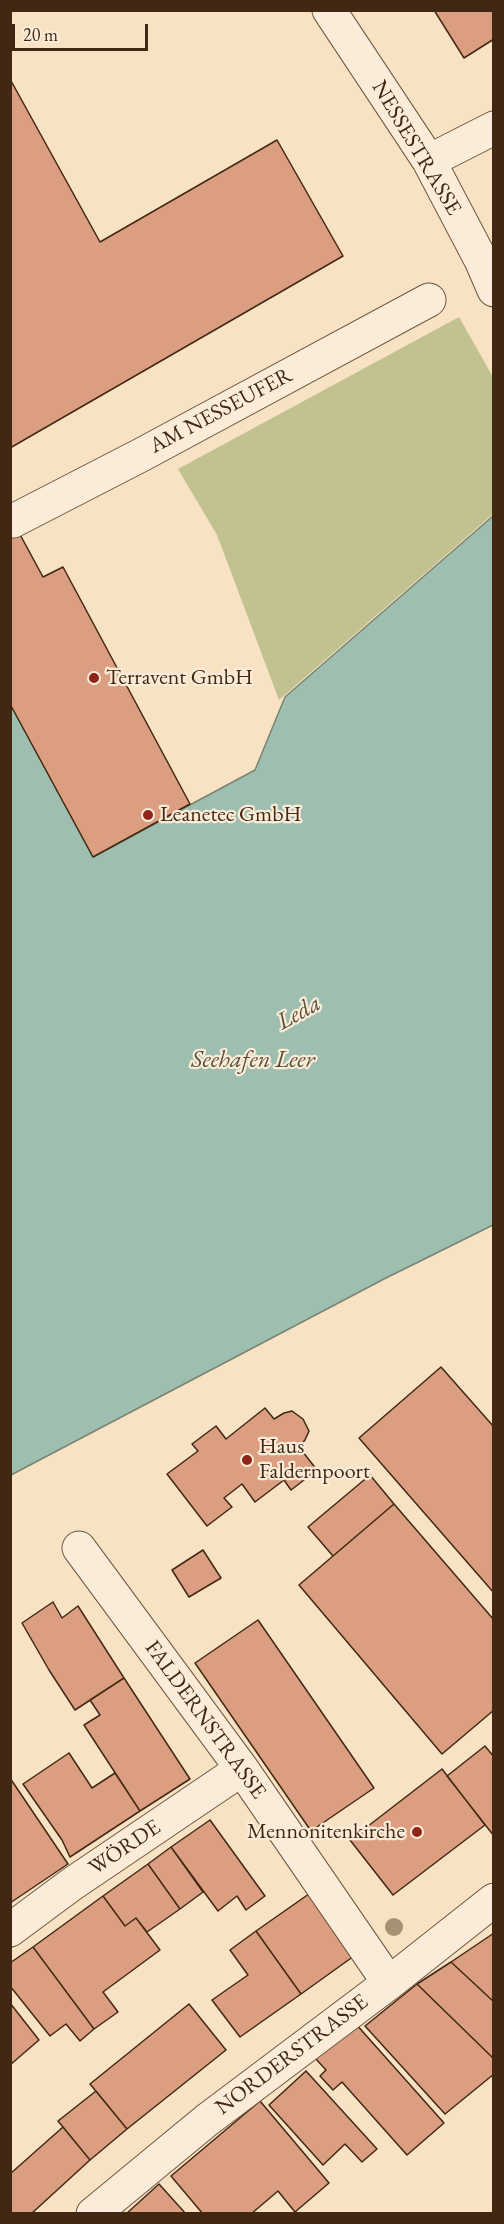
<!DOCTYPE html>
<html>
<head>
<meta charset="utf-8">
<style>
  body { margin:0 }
  #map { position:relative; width:504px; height:2224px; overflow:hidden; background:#f8e2c4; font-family:"EB Garamond",serif }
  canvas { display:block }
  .frame { position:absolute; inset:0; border:12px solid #422812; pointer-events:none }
  .scale { position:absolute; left:12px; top:24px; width:136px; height:27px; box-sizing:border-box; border:3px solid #422812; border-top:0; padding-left:8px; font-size:18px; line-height:21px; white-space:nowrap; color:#422812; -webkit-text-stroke:4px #faecd9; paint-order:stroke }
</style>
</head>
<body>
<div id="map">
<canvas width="504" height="2224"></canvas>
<div class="frame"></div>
<div class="scale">20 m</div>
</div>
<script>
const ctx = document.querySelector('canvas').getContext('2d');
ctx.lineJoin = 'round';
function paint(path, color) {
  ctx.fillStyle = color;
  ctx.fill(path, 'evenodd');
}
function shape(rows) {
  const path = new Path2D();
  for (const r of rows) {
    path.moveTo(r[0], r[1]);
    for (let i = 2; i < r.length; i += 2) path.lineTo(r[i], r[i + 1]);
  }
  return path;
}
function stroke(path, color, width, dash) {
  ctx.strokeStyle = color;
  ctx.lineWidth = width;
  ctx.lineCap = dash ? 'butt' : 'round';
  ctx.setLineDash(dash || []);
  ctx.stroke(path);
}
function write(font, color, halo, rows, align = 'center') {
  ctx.font = font + ' "EB Garamond",serif';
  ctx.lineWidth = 4.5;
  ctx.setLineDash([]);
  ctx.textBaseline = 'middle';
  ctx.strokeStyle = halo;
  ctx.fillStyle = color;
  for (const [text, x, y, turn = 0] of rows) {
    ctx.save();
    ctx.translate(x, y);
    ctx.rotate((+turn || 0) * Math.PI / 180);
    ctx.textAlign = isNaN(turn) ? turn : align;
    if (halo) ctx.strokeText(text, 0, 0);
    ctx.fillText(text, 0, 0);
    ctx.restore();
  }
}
const green = shape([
  [459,317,493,377,493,514,279,700,217,535,178,469]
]);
const water = shape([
  [493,516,493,1225,384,1279,11,1475,11,711,13,709,93,857,255,770,285,697,493,516]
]);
const building = shape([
  [434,10,494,10,494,39,464,58,434,10],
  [10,79,100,242,277,140,343,256,10,448,10,79],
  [10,516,43,577,63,567,190,804,93,857,10,704,10,516],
  [441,1367,494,1427,494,1593,359,1438,441,1367],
  [265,1408,274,1419,284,1413,292,1411,303,1419,309,1431,305,1440,299,1447,317,1470,291,1490,284,1480,255,1502,242,1484,224,1498,232,1507,207,1526,167,1474,198,1451,192,1444,216,1426,226,1439,265,1408],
  [370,1475,394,1504,333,1556,308,1527,370,1475],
  [394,1504,494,1620,494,1710,442,1754,299,1585,394,1504],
  [203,1550,221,1578,189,1597,172,1570,203,1550],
  [53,1602,62,1618,78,1606,124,1678,75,1710,49,1670,22,1623,53,1602],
  [258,1620,374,1788,311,1831,195,1663,258,1620],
  [124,1678,190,1779,140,1811,84,1725,100,1715,90,1700,124,1678],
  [485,1746,494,1757,494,1836,447,1776,485,1746],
  [69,1753,92,1788,115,1773,140,1811,70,1857,62,1840,23,1784,69,1753],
  [442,1769,485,1825,393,1895,350,1840,442,1769],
  [10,1778,68,1864,10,1903,10,1778],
  [210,1820,265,1896,246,1910,237,1896,218,1911,171,1847,210,1820],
  [171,1847,203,1892,180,1909,148,1864,171,1847],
  [148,1864,180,1909,147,1932,136,1918,125,1926,103,1896,148,1864],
  [316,1889,361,1951,301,1994,256,1931,316,1889],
  [103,1896,125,1926,136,1918,160,1950,103,1992,118,2012,94,2029,33,1947,103,1896],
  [256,1931,301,1994,240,2037,212,2000,248,1975,230,1950,256,1931],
  [494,1933,494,2002,451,1962,494,1933],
  [33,1947,94,2029,80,2041,66,2024,50,2036,10,1986,10,1963,33,1947],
  [451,1962,494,2002,494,2059,417,1984,451,1962],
  [417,1984,494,2059,494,2074,445,2114,365,2026,417,1984],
  [10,2003,39,2040,10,2065,10,2003],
  [189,2004,226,2050,127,2129,90,2084,189,2004],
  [355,2023,444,2123,407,2155,342,2082,333,2090,320,2076,326,2070,315,2058,355,2023],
  [306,2071,377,2149,362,2162,345,2144,323,2165,269,2105,306,2071],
  [96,2091,127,2129,90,2160,58,2121,96,2091],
  [260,2101,329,2183,295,2212,278,2191,251,2214,203,2214,171,2176,260,2101],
  [63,2127,90,2160,31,2214,10,2214,10,2174,63,2127],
  [159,2184,186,2214,126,2214,159,2184]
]);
const minor = shape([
  [329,10,429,161,481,260,494,290],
  [429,161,494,128],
  [13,521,143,454,429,300],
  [79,1548,242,1769,389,1983],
  [10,1930,72,1884,242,1769],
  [93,2214,207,2120,389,1983,494,1900]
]);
const trees = [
  [394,1927]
];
const markers = [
  [94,678,6,"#8f2418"],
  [148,815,6,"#8f2418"],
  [247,1460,6,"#8f2418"],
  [417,1832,6,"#8f2418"]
];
const streetNames = [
  ["NESSESTRASSE",416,148,59],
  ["AM NESSEUFER",221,411,-28],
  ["FALDERNSTRASSE",205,1720,54],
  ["WÖRDE",125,1848,-34],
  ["NORDERSTRASSE",292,2055,-37]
];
const poiNames = [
  ["Terravent GmbH",106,678],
  ["Leanetec GmbH",160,815],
  ["Haus",259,1447],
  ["Faldernpoort",259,1472],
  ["Mennonitenkirche",405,1832,"right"]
];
const waterNames = [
  ["Leda",299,1013,-29],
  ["Seehafen Leer",253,1060]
];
paint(green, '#c2c290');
paint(water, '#9ebfaf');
stroke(water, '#798370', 1.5);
paint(building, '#db9e81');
stroke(building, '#422812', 1.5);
stroke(minor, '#70563e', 35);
stroke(minor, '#faecd9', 33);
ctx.fillStyle = '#a69174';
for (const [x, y] of trees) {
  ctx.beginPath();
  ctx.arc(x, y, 9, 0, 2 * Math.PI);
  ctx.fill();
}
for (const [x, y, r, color] of markers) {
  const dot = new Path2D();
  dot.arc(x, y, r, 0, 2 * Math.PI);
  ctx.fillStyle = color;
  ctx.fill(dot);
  stroke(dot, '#faecd9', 2);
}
write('22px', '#422812', '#faecd9', streetNames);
write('22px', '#422812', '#faecd9', poiNames, 'left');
write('italic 24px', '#594e39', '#faecd9', waterNames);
</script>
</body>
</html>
